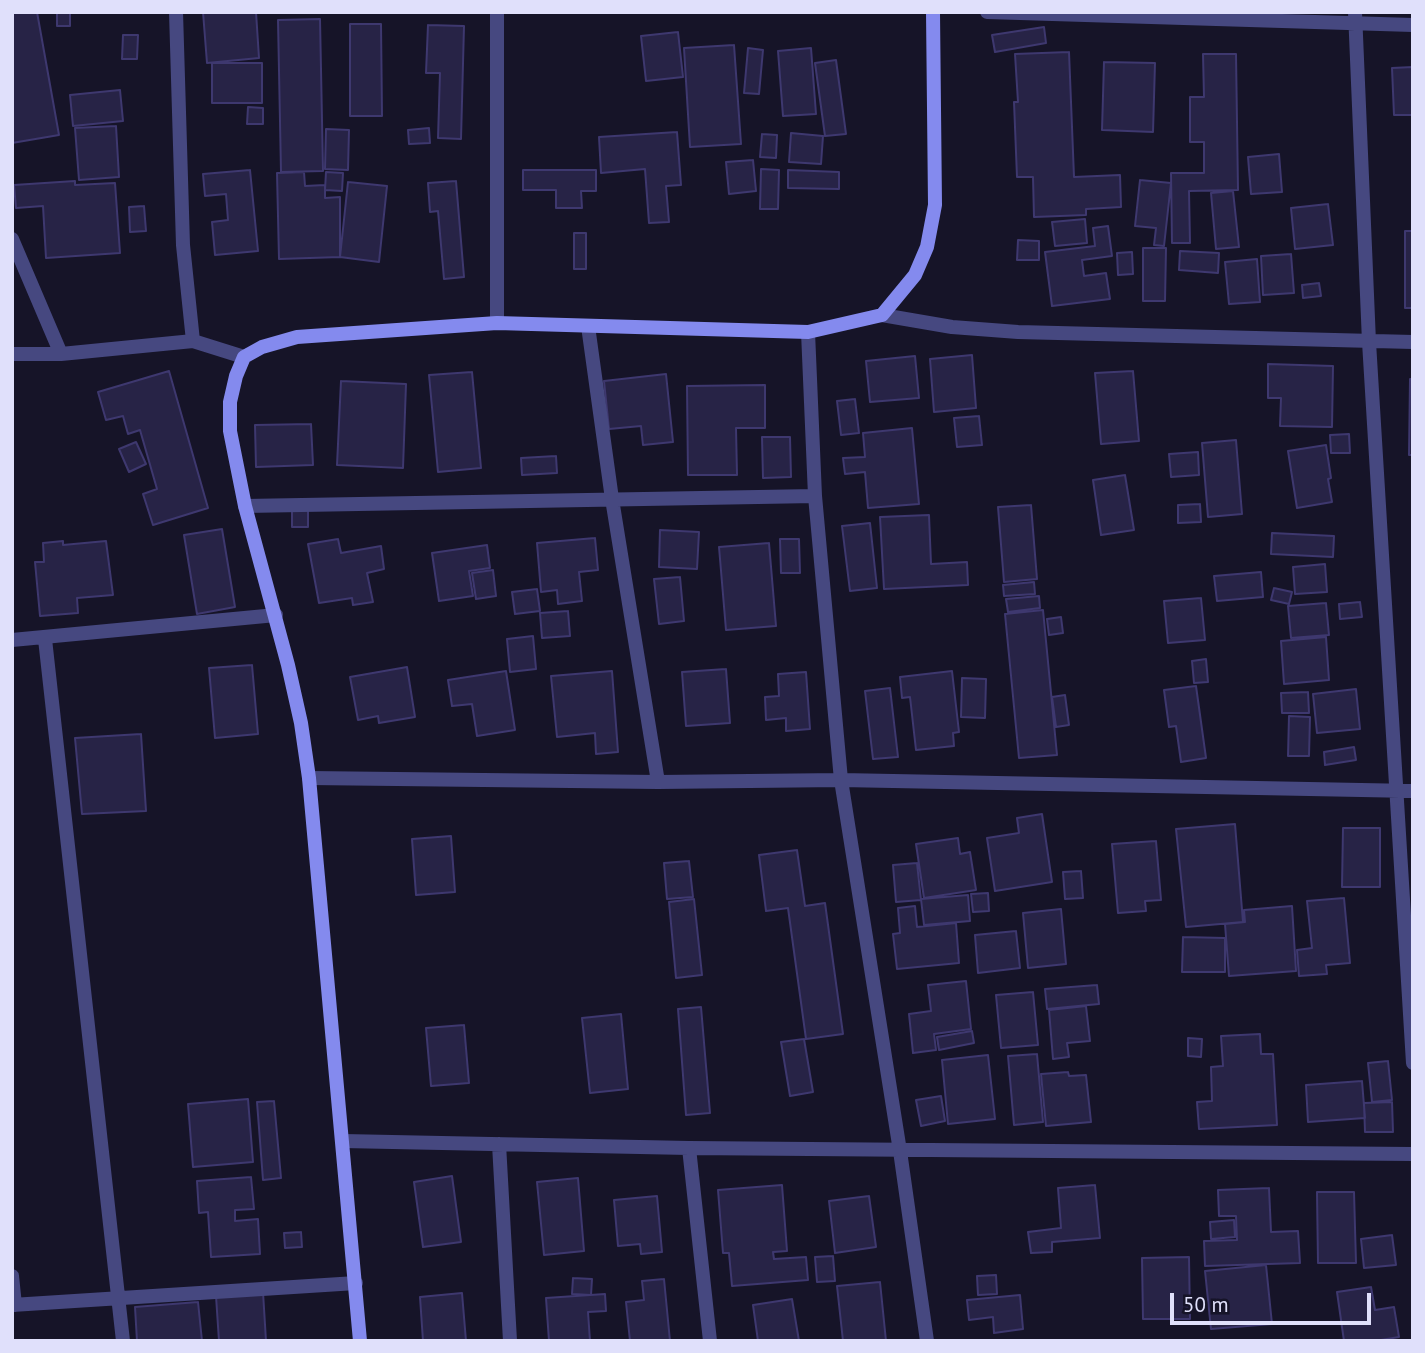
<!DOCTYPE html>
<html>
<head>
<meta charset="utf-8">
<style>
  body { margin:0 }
  #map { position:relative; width:1425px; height:1353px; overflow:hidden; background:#161428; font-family:"PT Sans",sans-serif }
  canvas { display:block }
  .frame { position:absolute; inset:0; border:14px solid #e0e0fb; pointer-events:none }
  .scale { position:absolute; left:1170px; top:1293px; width:201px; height:32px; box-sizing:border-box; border:4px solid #e0e0fb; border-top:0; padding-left:9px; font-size:21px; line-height:24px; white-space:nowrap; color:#e0e0fb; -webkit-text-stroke:5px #161428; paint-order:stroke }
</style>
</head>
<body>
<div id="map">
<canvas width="1425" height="1353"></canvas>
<div class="frame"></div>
<div class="scale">50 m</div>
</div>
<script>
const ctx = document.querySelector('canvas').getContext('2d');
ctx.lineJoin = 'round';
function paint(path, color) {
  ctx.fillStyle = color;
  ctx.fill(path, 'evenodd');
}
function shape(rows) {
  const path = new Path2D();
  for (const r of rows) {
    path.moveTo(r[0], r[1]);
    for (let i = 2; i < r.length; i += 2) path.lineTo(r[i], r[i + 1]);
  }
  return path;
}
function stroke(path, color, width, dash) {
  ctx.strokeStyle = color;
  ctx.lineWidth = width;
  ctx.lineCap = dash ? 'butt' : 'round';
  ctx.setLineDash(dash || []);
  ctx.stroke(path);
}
const building = shape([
  [12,12,37,12,59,135,12,143,12,12],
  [57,12,70,12,70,26,57,26,57,12],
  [203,12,256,12,259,58,207,63,203,12],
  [320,19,323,171,281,172,278,20,320,19],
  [350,24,381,24,382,116,350,116,350,24],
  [428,25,464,26,461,139,438,138,440,73,426,73,428,25],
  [1044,27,1046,43,995,52,992,35,1044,27],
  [678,32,683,77,646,81,641,36,678,32],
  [123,35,138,35,137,59,122,59,123,35],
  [734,45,741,144,690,147,684,48,734,45],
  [748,48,763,50,759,94,744,93,748,48],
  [811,48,816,114,783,116,778,51,811,48],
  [1069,52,1074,177,1120,175,1121,207,1086,209,1086,215,1034,217,1033,177,1017,177,1014,102,1018,102,1015,54,1069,52],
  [1203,54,1236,54,1238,190,1189,191,1190,243,1172,243,1171,173,1204,173,1204,142,1190,142,1190,97,1204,97,1203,54],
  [836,60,846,134,825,136,815,63,836,60],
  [1104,62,1155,63,1153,132,1102,130,1104,62],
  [212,63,262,63,262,103,212,103,212,63],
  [1413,67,1413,115,1394,115,1392,68,1413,67],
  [120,90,123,121,73,126,70,95,120,90],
  [248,107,263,108,263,124,247,124,248,107],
  [116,126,119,177,79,180,75,128,116,126],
  [429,128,430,143,409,144,408,130,429,128],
  [326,129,349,130,348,170,325,169,326,129],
  [677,132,681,185,666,186,669,222,649,223,645,169,601,173,599,137,677,132],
  [791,133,823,136,821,164,789,162,791,133],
  [762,134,777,135,776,158,760,157,762,134],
  [1279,154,1282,192,1251,194,1248,157,1279,154],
  [753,160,756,191,729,194,726,162,753,160],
  [761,169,779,170,778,209,760,209,761,169],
  [250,170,258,251,215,255,212,222,228,220,226,194,205,196,203,174,250,170],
  [523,170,596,170,596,191,581,191,582,208,556,208,556,190,523,190,523,170],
  [788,170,839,172,839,189,788,188,788,170],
  [304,172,305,186,325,185,325,198,340,197,340,257,279,259,277,173,304,172],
  [326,172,343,173,342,191,325,190,326,172],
  [1140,180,1171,183,1164,246,1154,245,1156,228,1135,226,1140,180],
  [75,181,75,185,115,183,120,253,46,258,43,206,16,208,14,185,75,181],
  [456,181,464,277,444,279,438,211,430,212,428,183,456,181],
  [348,182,387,186,379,262,340,257,348,182],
  [1233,191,1239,247,1216,249,1211,193,1233,191],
  [1328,204,1333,245,1295,249,1291,208,1328,204],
  [144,206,146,231,130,232,129,207,144,206],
  [1085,219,1087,243,1055,246,1052,222,1085,219],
  [1108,226,1112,256,1082,260,1084,276,1106,273,1110,299,1052,306,1045,252,1095,246,1093,228,1108,226],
  [1405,231,1413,231,1413,308,1405,308,1405,231],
  [574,233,586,233,586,269,574,269,574,233],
  [1018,240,1039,241,1039,260,1017,260,1018,240],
  [1143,248,1166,248,1165,301,1143,301,1143,248],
  [1180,251,1219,253,1218,273,1179,270,1180,251],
  [1132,252,1133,274,1118,275,1117,253,1132,252],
  [1291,254,1294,293,1263,295,1261,256,1291,254],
  [1257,259,1260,302,1229,304,1225,262,1257,259],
  [1319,283,1321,296,1303,298,1302,285,1319,283],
  [972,355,976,408,934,412,930,359,972,355],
  [915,356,919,398,870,402,866,361,915,356],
  [1268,364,1333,366,1332,427,1280,426,1281,398,1268,398,1268,364],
  [169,371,208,508,153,525,143,494,157,489,140,430,128,434,123,416,106,420,98,392,169,371],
  [1133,371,1139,441,1101,444,1095,373,1133,371],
  [472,372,481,468,438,472,429,375,472,372],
  [666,374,673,442,643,445,641,426,609,429,604,381,666,374],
  [1410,379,1413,379,1413,455,1409,455,1410,379],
  [341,381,406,384,403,468,337,465,341,381],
  [765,385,765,428,736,428,737,475,688,475,687,386,765,385],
  [855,399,859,433,841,435,837,401,855,399],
  [979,416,982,445,957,447,954,418,979,416],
  [311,424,313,465,256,467,255,425,311,424],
  [912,428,919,504,868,508,865,472,845,474,843,458,865,457,863,433,912,428],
  [1349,434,1350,453,1331,453,1330,435,1349,434],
  [762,437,790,437,791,477,763,478,762,437],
  [1236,440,1242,514,1208,517,1202,443,1236,440],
  [136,442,146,464,129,472,119,449,136,442],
  [1326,445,1331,478,1328,479,1332,502,1297,508,1288,451,1326,445],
  [1198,452,1199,475,1171,477,1169,454,1198,452],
  [556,456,557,473,522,475,521,458,556,456],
  [1125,475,1134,530,1101,535,1093,480,1125,475],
  [1200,504,1201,522,1178,523,1178,505,1200,504],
  [1031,505,1037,579,1004,582,998,507,1031,505],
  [292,509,308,509,308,527,292,527,292,509],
  [929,515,931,564,967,562,968,585,884,589,880,517,929,515],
  [870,523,877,588,850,591,842,526,870,523],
  [222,529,235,607,197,614,184,535,222,529],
  [660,530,699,532,697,569,659,567,660,530],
  [1272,533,1334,536,1333,557,1271,554,1272,533],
  [595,538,598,570,579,572,582,601,558,604,557,590,541,592,537,543,595,538],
  [338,539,341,553,381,546,384,569,367,573,373,602,353,605,352,598,319,603,308,544,338,539],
  [780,539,799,539,800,573,781,573,780,539],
  [63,541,63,545,106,541,113,595,77,598,78,613,40,616,35,562,44,562,43,543,63,541],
  [769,543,776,626,726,630,719,547,769,543],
  [487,545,490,568,469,571,473,596,439,601,432,553,487,545],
  [1325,564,1327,592,1295,594,1293,567,1325,564],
  [493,570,496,596,476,599,472,573,493,570],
  [1261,572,1263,597,1217,601,1214,576,1261,572],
  [680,577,684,621,659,624,654,579,680,577],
  [1034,582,1035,594,1004,596,1003,585,1034,582],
  [1274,588,1292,592,1289,604,1271,600,1274,588],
  [537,589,540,611,515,614,512,592,537,589],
  [1039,596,1040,608,1008,612,1006,599,1039,596],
  [1201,598,1205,640,1168,643,1164,601,1201,598],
  [1360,602,1362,617,1340,619,1339,604,1360,602],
  [1326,603,1329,635,1291,638,1288,606,1326,603],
  [1043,610,1057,755,1019,758,1005,614,1043,610],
  [568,611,570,636,542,638,540,613,568,611],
  [1061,617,1063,633,1049,635,1047,619,1061,617],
  [533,636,536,669,510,672,507,639,533,636],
  [1326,637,1329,680,1284,684,1281,641,1326,637],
  [1206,659,1208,682,1194,683,1192,661,1206,659],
  [252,665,258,734,215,738,209,668,252,665],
  [407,667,415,717,379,723,378,716,358,720,350,677,407,667],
  [726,669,730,723,686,726,682,672,726,669],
  [506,671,515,730,477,736,472,704,452,706,448,680,506,671],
  [612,671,618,752,596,754,595,733,557,737,551,676,612,671],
  [952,671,959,732,953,733,954,746,916,750,910,697,902,698,900,677,952,671],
  [806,672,810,729,786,731,786,718,766,720,765,697,779,696,778,674,806,672],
  [962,678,986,679,985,718,961,717,962,678],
  [1196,686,1206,758,1181,762,1176,726,1169,727,1164,690,1196,686],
  [890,688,898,757,873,759,865,691,890,688],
  [1356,689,1360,729,1317,733,1313,694,1356,689],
  [1308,692,1309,713,1282,713,1281,693,1308,692],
  [1065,695,1069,725,1056,727,1052,697,1065,695],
  [1289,716,1310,717,1309,756,1288,756,1289,716],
  [141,734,146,811,82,814,75,738,141,734],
  [1354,747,1356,760,1325,765,1324,752,1354,747],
  [1042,814,1052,882,995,891,987,838,1019,833,1017,818,1042,814],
  [1235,824,1243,922,1186,927,1176,829,1235,824],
  [1343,828,1380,828,1380,887,1342,887,1343,828],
  [451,836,455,892,416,895,412,839,451,836],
  [958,838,960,854,970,852,976,890,924,898,916,844,958,838],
  [1156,841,1161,900,1145,901,1146,911,1118,913,1112,844,1156,841],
  [797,850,805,906,825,903,843,1034,806,1039,788,908,766,911,759,855,797,850],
  [689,861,693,897,667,899,664,863,689,861],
  [917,863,921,900,896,902,893,865,917,863],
  [1081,871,1083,898,1065,899,1063,872,1081,871],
  [988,893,989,911,973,912,971,894,988,893],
  [968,895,970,921,924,925,921,899,968,895],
  [1344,898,1350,963,1326,965,1327,974,1299,976,1297,950,1312,948,1307,901,1344,898],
  [694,899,702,975,676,978,669,902,694,899],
  [915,906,917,927,956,923,959,963,897,969,893,934,900,933,898,908,915,906],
  [1292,906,1296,971,1229,976,1225,924,1245,922,1244,910,1292,906],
  [1061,909,1066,964,1028,968,1023,913,1061,909],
  [1016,931,1020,968,978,973,975,935,1016,931],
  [1183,937,1225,938,1225,972,1182,972,1183,937],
  [966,981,971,1029,934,1034,936,1050,913,1053,909,1014,931,1011,928,985,966,981],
  [1097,985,1099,1004,1047,1009,1045,989,1097,985],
  [1033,992,1038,1045,1001,1048,996,995,1033,992],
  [1086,1006,1090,1041,1067,1043,1069,1057,1053,1059,1049,1010,1086,1006],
  [701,1007,710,1113,686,1115,678,1009,701,1007],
  [621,1014,628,1089,590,1093,582,1018,621,1014],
  [464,1025,469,1083,431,1086,426,1028,464,1025],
  [972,1031,974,1043,939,1050,937,1037,972,1031],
  [1260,1034,1261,1054,1273,1054,1277,1125,1199,1129,1197,1102,1212,1101,1211,1067,1223,1066,1221,1036,1260,1034],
  [1188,1038,1202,1039,1201,1057,1188,1056,1188,1038],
  [804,1039,813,1092,790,1096,781,1042,804,1039],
  [1037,1054,1043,1122,1014,1125,1008,1056,1037,1054],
  [988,1055,995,1119,948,1124,942,1060,988,1055],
  [1388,1061,1392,1100,1372,1102,1368,1063,1388,1061],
  [1068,1072,1069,1076,1086,1075,1091,1122,1046,1126,1041,1074,1068,1072],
  [1362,1081,1365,1118,1308,1122,1306,1085,1362,1081],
  [941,1096,945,1121,921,1126,916,1100,941,1096],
  [248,1099,253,1162,193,1167,188,1104,248,1099],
  [274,1101,281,1178,263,1180,257,1102,274,1101],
  [1392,1102,1393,1132,1365,1132,1364,1103,1392,1102],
  [452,1176,461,1242,423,1247,414,1182,452,1176],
  [251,1177,254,1209,235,1210,235,1221,258,1219,260,1254,211,1257,208,1212,199,1213,197,1181,251,1177],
  [578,1178,584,1251,544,1255,537,1182,578,1178],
  [782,1185,787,1251,773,1252,774,1259,806,1257,808,1280,732,1286,729,1253,723,1253,718,1190,782,1185],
  [1095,1185,1100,1238,1052,1242,1052,1252,1031,1253,1028,1232,1061,1228,1058,1188,1095,1185],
  [1269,1188,1271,1232,1298,1231,1300,1263,1205,1266,1204,1241,1237,1240,1236,1216,1219,1216,1218,1190,1269,1188],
  [1317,1192,1354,1192,1356,1263,1318,1263,1317,1192],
  [657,1196,662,1252,641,1254,640,1244,618,1246,614,1200,657,1196],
  [869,1196,876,1247,835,1253,829,1201,869,1196],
  [1234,1220,1235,1237,1211,1239,1210,1222,1234,1220],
  [301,1232,302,1247,285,1248,284,1233,301,1232],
  [1392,1235,1396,1265,1364,1268,1361,1239,1392,1235],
  [833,1256,835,1281,817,1282,815,1257,833,1256],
  [1189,1257,1190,1319,1143,1319,1142,1258,1189,1257],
  [1266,1265,1272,1324,1211,1329,1205,1271,1266,1265],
  [996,1275,997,1294,978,1295,977,1276,996,1275],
  [573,1278,592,1279,591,1295,572,1294,573,1278],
  [664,1279,670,1341,630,1341,626,1302,644,1300,642,1281,664,1279],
  [880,1282,886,1341,843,1341,837,1286,880,1282],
  [1371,1287,1375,1310,1394,1307,1399,1337,1375,1341,1344,1341,1337,1292,1371,1287],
  [263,1292,266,1341,219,1341,216,1296,263,1292],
  [462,1293,466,1341,423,1341,420,1297,462,1293],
  [605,1294,606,1311,588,1312,590,1341,549,1341,546,1298,605,1294],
  [1020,1295,1023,1329,994,1333,993,1317,969,1320,967,1300,1020,1295],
  [792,1299,799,1341,758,1341,753,1305,792,1299],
  [198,1302,202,1341,137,1341,135,1307,198,1302]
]);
const street = shape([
  [176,12,183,245,193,341],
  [497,12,497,323],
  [987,12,1413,25],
  [1355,12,1369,342,1413,1063],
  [12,239,61,354],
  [882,315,952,327,1018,332,1413,342],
  [588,326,612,499,658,782],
  [808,332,815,496,841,780,900,1151,927,1341],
  [12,354,61,354,193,341,244,357],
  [245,506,815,496],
  [45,639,123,1341],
  [12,640,276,615],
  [309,778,658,782,841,780,1413,791],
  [343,1141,689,1148,1413,1154],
  [499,1144,510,1341],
  [689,1148,710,1341],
  [12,1276,15,1305],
  [12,1305,356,1283]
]);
const secondary = shape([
  [360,1341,309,778,301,723,288,665,245,506,230,431,230,402,236,376,244,357,262,347,297,337,497,323,808,332,882,315,915,275,927,247,935,205,933,12]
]);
paint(building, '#272346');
stroke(building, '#3e386f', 2);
stroke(street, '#464880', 14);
stroke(secondary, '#848aee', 14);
</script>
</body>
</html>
